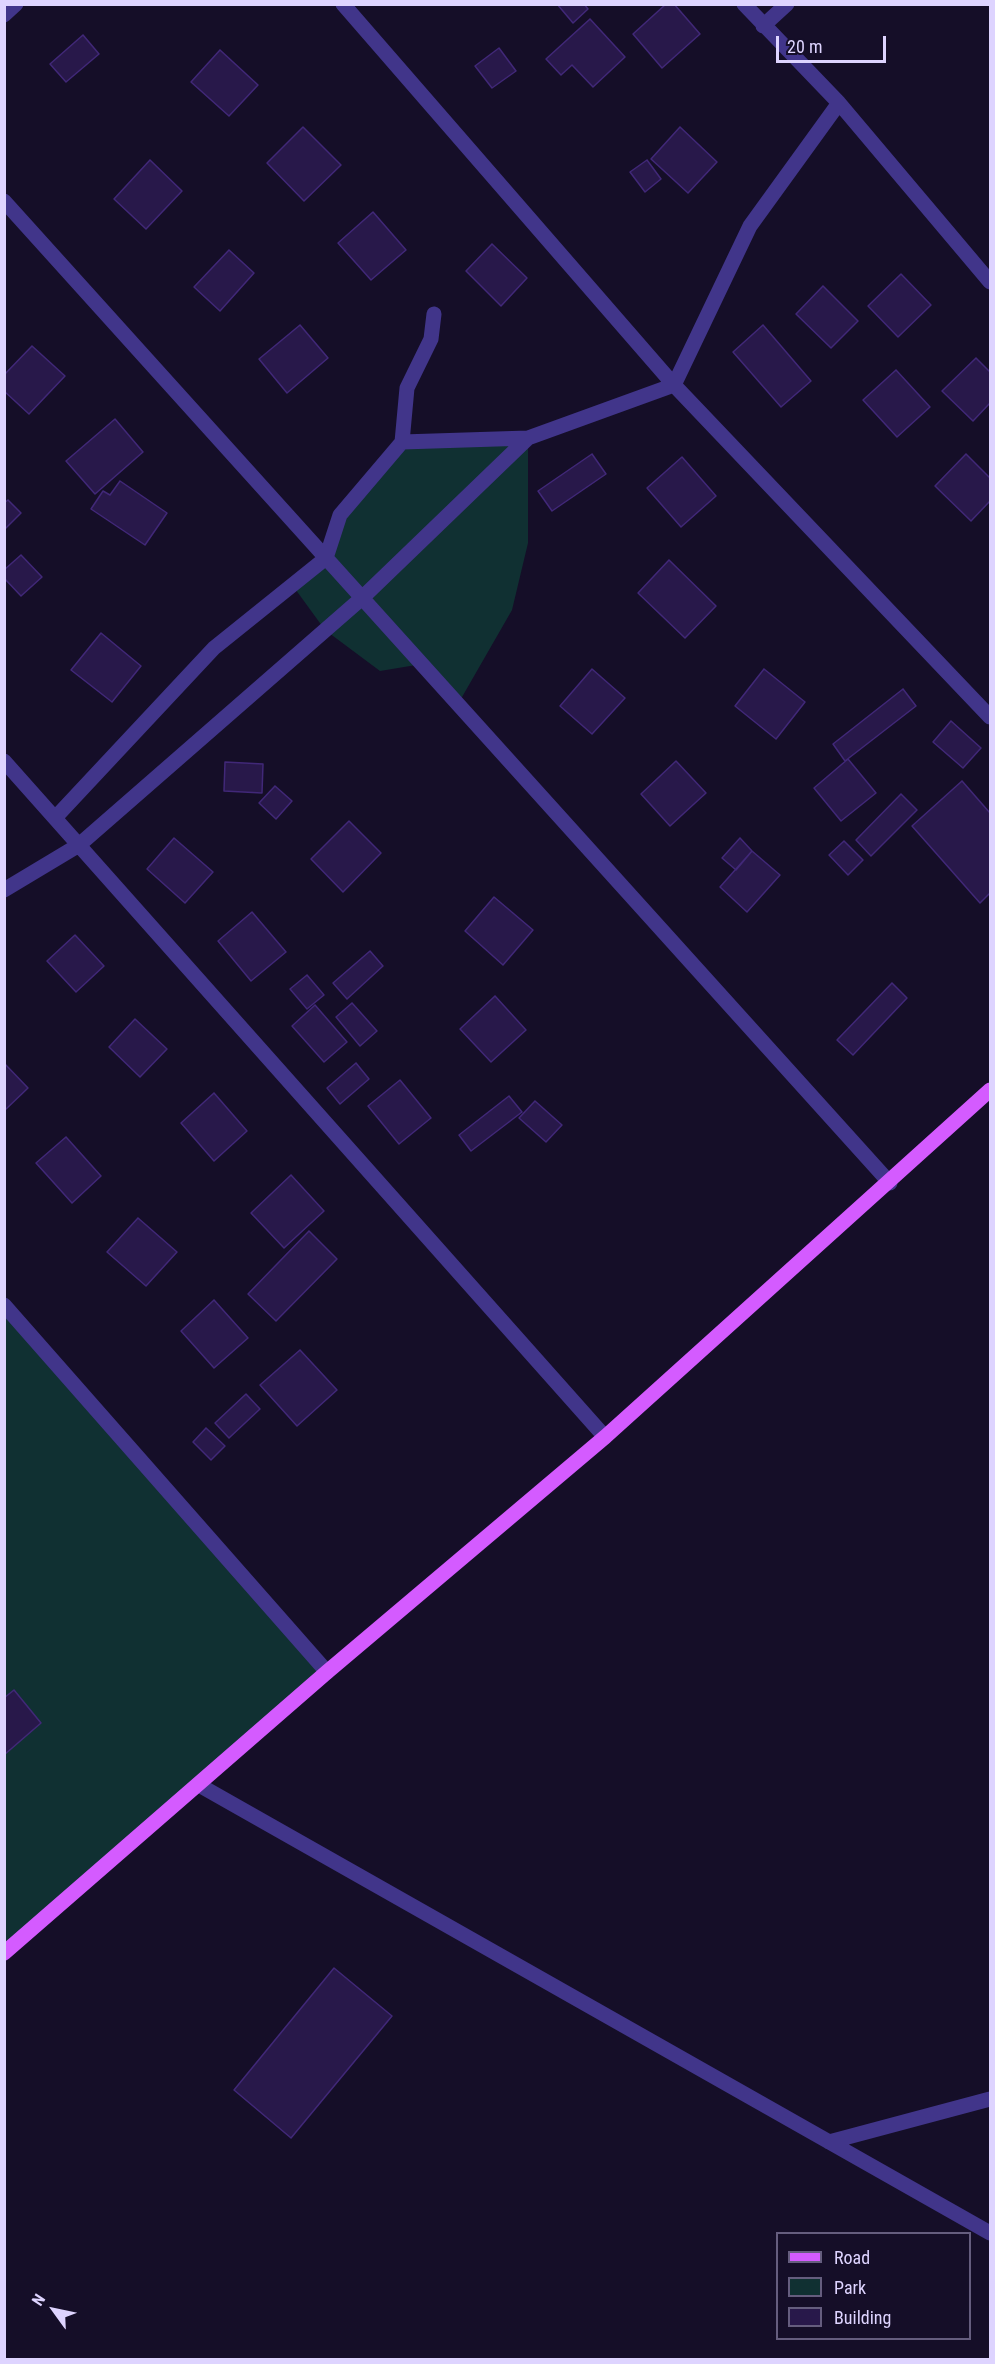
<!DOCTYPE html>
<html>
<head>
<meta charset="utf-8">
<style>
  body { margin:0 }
  #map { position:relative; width:995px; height:2364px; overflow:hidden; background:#150e28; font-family:"Roboto Condensed",sans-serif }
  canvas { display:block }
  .frame { position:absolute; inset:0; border:6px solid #ded4ff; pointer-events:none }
  .legend { position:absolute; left:776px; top:2232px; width:195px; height:108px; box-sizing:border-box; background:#150e28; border:2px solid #655d7e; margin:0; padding:8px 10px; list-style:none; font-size:18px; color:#ded4ff }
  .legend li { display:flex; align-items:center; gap:12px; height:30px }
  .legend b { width:30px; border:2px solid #655d7e }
  .north { position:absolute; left:24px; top:2280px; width:60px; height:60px; -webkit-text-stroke:4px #150e28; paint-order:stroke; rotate:303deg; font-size:16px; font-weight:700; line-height:24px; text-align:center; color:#ded4ff }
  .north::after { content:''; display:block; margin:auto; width:21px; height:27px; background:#ded4ff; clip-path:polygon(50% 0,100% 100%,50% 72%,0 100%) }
  .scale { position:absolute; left:776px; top:36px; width:110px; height:27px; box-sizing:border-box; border:3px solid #ded4ff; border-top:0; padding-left:8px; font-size:18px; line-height:21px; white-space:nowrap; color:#ded4ff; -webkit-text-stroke:4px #150e28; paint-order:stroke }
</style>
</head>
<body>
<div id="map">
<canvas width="995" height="2364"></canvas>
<div class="frame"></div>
<ul class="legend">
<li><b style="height:8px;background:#d45bff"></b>Road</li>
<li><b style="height:16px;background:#103032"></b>Park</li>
<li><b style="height:16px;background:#28184a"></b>Building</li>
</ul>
<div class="north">N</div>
<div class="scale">20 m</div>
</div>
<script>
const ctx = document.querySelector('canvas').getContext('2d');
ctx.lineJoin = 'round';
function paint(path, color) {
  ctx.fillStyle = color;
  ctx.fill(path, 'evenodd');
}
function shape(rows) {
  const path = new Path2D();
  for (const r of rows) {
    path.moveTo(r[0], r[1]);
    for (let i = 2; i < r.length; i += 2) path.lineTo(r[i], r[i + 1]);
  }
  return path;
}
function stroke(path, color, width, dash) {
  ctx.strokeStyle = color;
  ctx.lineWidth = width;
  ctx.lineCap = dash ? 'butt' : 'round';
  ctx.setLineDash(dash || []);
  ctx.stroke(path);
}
const green = shape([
  [528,438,528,543,512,610,458,704,422,664,380,671,325,630,293,586,326,558,340,515,402,442],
  [4,1305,327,1672,4,1953]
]);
const building = shape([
  [557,4,584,4,588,9,573,23,557,4],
  [666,4,674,4,700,34,662,68,633,34,666,4],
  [590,19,625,57,593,87,572,65,561,75,546,59,590,19],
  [83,35,99,54,66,82,50,64,83,35],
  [499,48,516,71,492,88,475,66,499,48],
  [220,50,258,85,229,116,191,82,220,50],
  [303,127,341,165,304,201,267,163,303,127],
  [680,127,717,162,688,193,651,159,680,127],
  [150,160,182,191,146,229,114,199,150,160],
  [647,160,661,179,645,192,630,172,647,160],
  [373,212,406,250,371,280,338,243,373,212],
  [492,244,527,278,501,306,466,271,492,244],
  [229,250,254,273,220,311,194,287,229,250],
  [901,274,931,305,898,337,868,306,901,274],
  [823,286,858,321,831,348,796,314,823,286],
  [300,325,328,358,287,393,259,359,300,325],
  [763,325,811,381,781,407,733,352,763,325],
  [32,346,65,376,29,414,4,391,4,375,32,346],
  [976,358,990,372,990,403,973,421,942,391,976,358],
  [896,370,930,407,897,437,863,400,896,370],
  [115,419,143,452,95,494,66,461,115,419],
  [592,454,606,474,552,511,538,491,592,454],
  [966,454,990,478,990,501,971,521,935,486,966,454],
  [682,457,716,496,681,527,647,488,682,457],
  [120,481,167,513,145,545,91,509,103,491,110,495,120,481],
  [8,500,21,513,4,530,4,503,8,500],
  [21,555,42,577,21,596,4,578,4,570,21,555],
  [669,560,716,606,685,638,638,593,669,560],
  [101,633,141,666,112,702,71,670,101,633],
  [592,669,625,698,592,734,560,706,592,669],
  [764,669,805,702,776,739,735,706,764,669],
  [903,689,916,706,845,761,833,744,903,689],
  [951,721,981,748,963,768,933,742,951,721],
  [848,759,876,793,841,821,814,788,848,759],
  [676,761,706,793,670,826,641,794,676,761],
  [225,762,263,764,262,793,224,791,225,762],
  [962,781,990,813,990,893,980,903,912,826,962,781],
  [275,786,292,801,276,819,259,803,275,786],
  [901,794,917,810,871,856,856,840,901,794],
  [349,821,381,853,343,892,311,859,349,821],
  [174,838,213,872,185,903,147,869,174,838],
  [740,838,752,851,736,870,722,858,740,838],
  [844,841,863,860,848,875,829,855,844,841],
  [752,851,780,875,747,912,720,887,752,851],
  [494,897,533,930,503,965,465,931,494,897],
  [252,912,286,952,251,981,218,941,252,912],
  [75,935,104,966,76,992,47,961,75,935],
  [370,951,383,966,347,999,333,983,370,951],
  [307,975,324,995,307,1009,290,989,307,975],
  [892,983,907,998,853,1055,837,1040,892,983],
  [495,996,526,1030,491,1062,460,1029,495,996],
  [352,1003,377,1031,360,1046,336,1017,352,1003],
  [315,1005,347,1042,324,1062,292,1026,315,1005],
  [135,1019,167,1049,140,1077,109,1047,135,1019],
  [4,1063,28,1088,4,1111,4,1063],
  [356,1063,369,1079,340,1104,327,1088,356,1063],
  [400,1080,431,1118,399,1144,368,1106,400,1080],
  [214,1093,247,1131,214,1161,181,1123,214,1093],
  [509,1096,522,1112,471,1151,459,1135,509,1096],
  [535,1101,562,1125,546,1142,519,1118,535,1101],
  [66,1137,101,1176,72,1203,36,1163,66,1137],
  [291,1175,324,1211,284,1248,251,1213,291,1175],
  [138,1218,177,1252,146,1286,107,1252,138,1218],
  [309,1231,337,1259,276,1321,248,1294,309,1231],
  [214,1300,248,1338,214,1368,181,1331,214,1300],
  [300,1350,337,1390,297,1426,260,1385,300,1350],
  [246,1394,260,1409,229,1438,215,1423,246,1394],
  [206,1428,225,1446,211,1460,193,1442,206,1428],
  [14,1690,41,1723,4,1755,4,1698,14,1690],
  [334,1968,392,2016,291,2138,234,2090,334,1968]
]);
const minor = shape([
  [343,4,674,385,990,717],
  [744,4,839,103,990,282],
  [4,15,16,4],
  [763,26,787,4],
  [4,201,890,1183],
  [402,442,407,388,431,339,434,314],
  [4,761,605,1437],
  [55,818,214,648,326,558,340,515,402,442,528,438],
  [4,890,79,845,362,598,528,438,674,385,750,226,839,103],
  [4,1305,327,1672],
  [199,1785,990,2233],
  [829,2142,990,2099]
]);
const major = shape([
  [4,1953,327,1672,605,1437,990,1090]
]);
paint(green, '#103032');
paint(building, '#28184a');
stroke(building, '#412878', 1.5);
stroke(minor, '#41358a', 15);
stroke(major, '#d45bff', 15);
</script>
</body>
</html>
